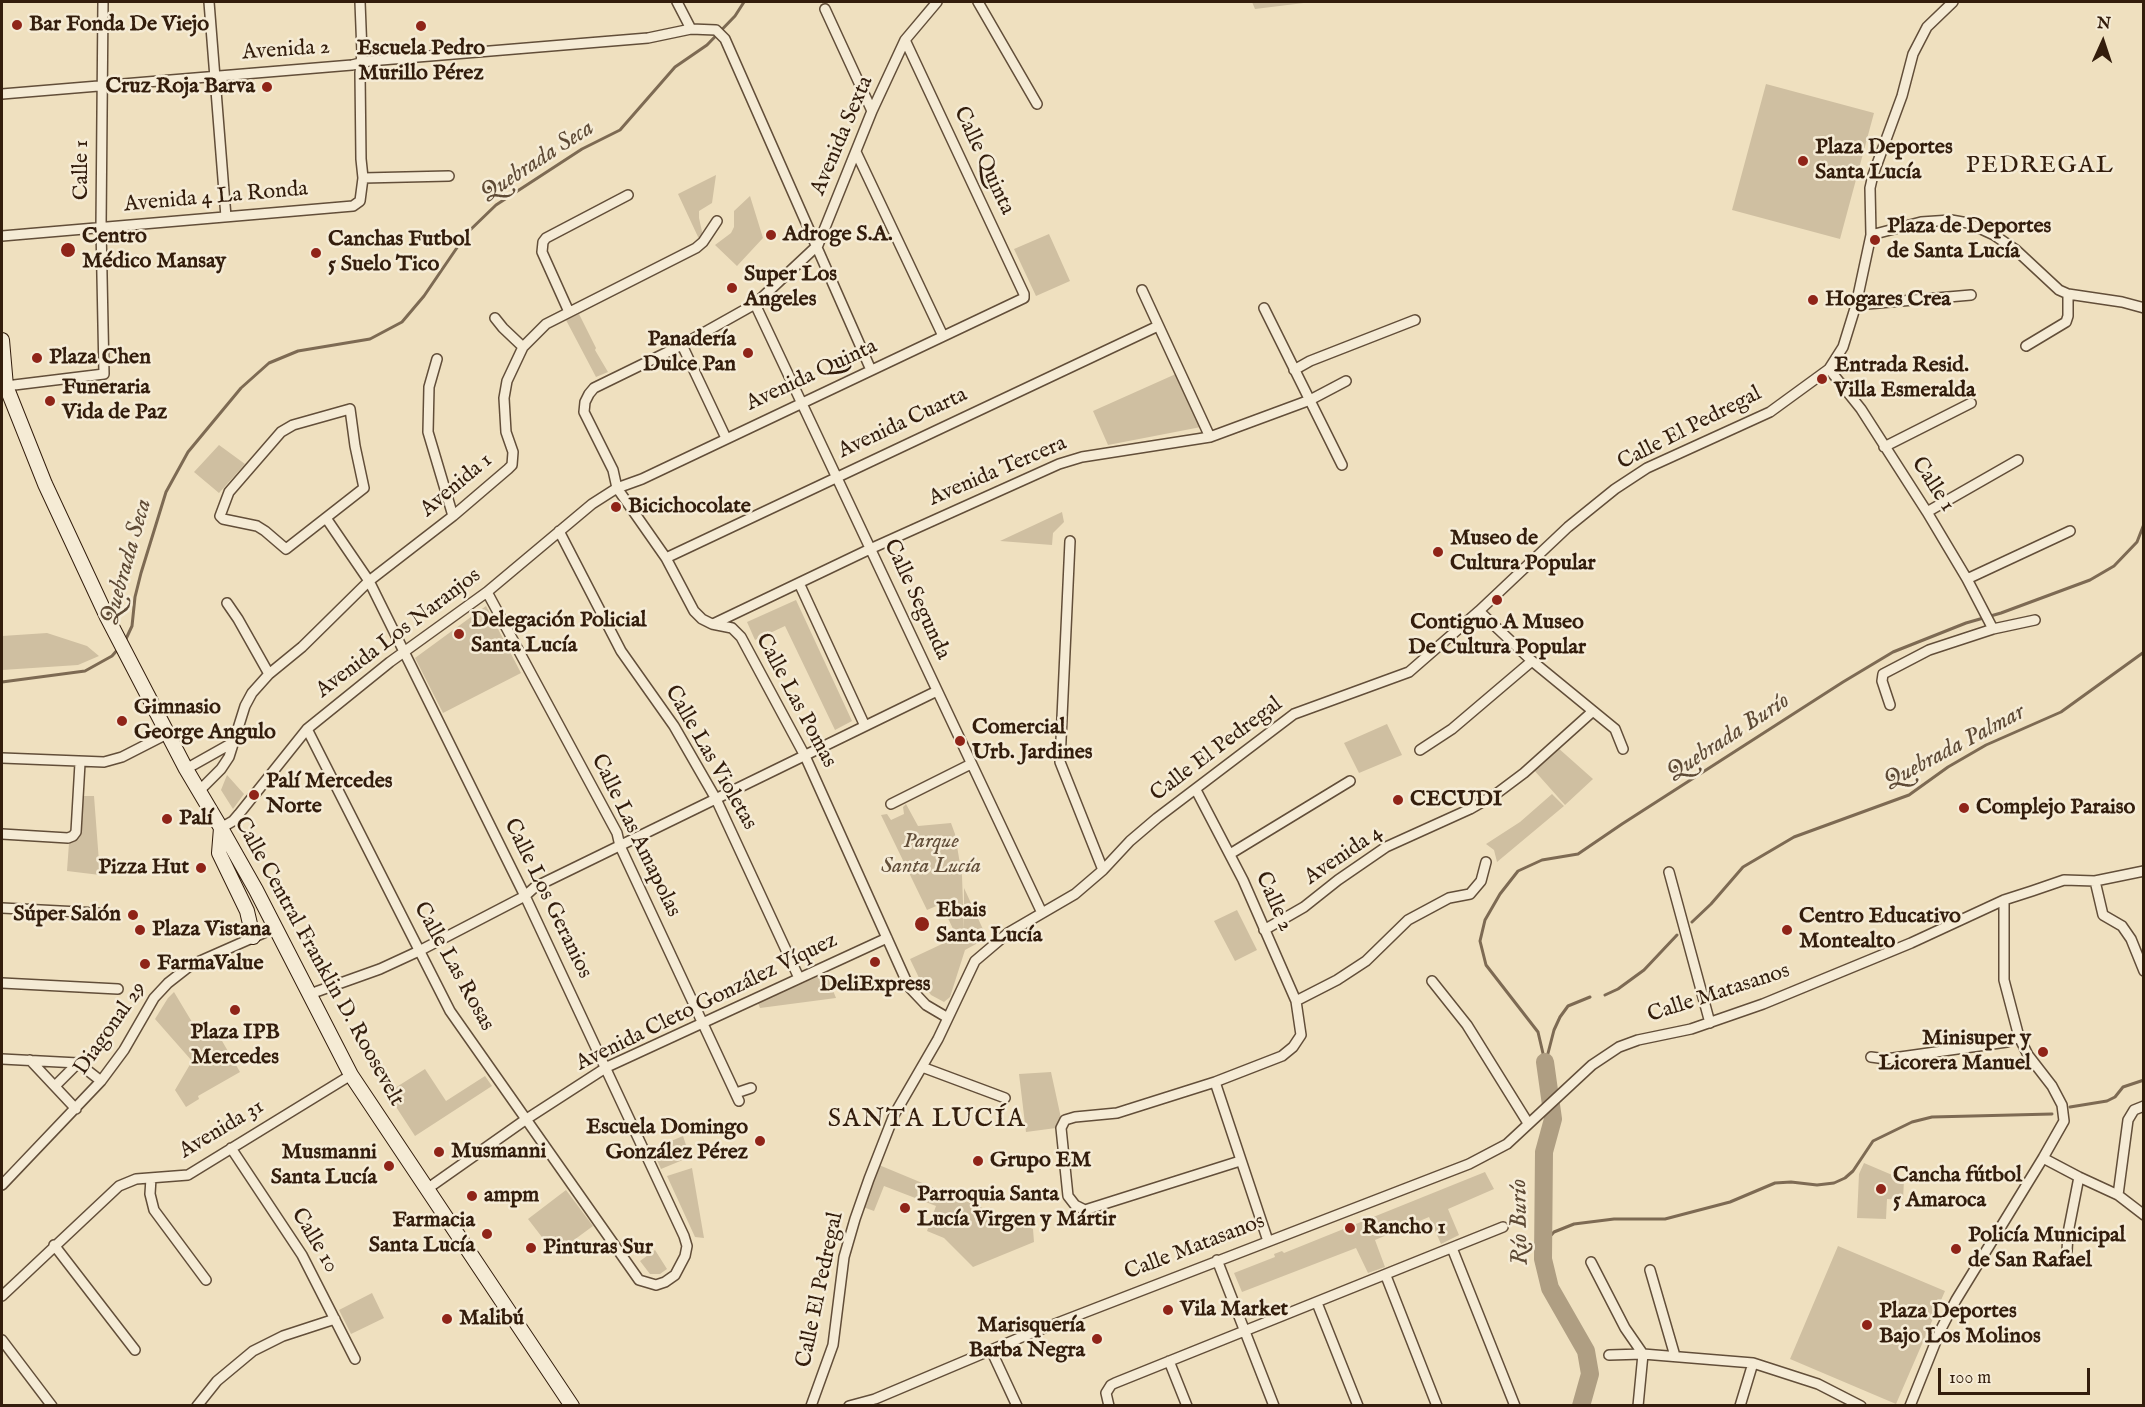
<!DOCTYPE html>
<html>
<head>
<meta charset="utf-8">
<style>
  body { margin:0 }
  #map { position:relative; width:2145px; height:1407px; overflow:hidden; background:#efe0bf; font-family:"IM FELL English",serif }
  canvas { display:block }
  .frame { position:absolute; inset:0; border:3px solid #331d0c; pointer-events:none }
  .north { position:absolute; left:2073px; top:12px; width:60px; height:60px; -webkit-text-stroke:4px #f5ebd5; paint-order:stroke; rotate:3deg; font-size:16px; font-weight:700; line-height:24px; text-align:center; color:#331d0c }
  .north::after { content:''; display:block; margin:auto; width:21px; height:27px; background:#331d0c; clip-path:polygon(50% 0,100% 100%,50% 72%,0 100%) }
  .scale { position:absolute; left:1938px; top:1368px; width:152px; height:27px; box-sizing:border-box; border:3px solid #331d0c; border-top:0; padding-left:8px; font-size:18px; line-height:21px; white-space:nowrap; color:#331d0c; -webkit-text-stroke:4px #f5ebd5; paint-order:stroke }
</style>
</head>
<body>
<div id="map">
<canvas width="2145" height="1407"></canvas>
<div class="frame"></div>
<div class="north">N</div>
<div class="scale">100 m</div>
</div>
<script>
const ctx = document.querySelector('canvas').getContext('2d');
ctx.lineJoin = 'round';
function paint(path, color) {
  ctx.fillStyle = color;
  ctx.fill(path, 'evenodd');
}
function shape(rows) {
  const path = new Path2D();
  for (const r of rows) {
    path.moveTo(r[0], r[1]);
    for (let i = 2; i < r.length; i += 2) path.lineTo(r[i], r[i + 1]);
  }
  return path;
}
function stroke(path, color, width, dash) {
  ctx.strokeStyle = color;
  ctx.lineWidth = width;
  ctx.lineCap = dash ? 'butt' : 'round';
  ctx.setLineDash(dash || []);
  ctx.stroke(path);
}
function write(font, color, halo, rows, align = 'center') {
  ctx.font = font + ' "IM FELL English",serif';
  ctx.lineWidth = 5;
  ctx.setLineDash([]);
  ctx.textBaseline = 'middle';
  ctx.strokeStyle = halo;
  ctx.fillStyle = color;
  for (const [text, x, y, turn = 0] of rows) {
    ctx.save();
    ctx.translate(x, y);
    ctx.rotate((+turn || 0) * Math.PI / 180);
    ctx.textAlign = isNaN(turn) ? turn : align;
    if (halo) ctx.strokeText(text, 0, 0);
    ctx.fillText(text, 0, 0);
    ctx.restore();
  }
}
const green = shape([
  [1252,2,1312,2,1255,9],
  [1766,84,1874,113,1840,239,1732,210],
  [716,175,712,203,699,211,699,218,703,236,699,239,678,194],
  [750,196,763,238,737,266,715,245,731,233,734,227,734,211],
  [1049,234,1070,281,1036,296,1014,249],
  [579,314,596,348,595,350,608,372,596,377,566,320],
  [1178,373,1201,427,1108,445,1093,411],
  [219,445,245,464,219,493,194,472],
  [1062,512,1064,522,1053,533,1052,545,1000,541],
  [796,600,852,721,835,730,785,626,755,640,747,622],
  [486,606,521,673,443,713,415,658],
  [47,633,87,646,99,656,78,665,2,670,2,636],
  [1387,724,1402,755,1359,773,1344,743],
  [1557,747,1593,779,1565,805,1533,769],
  [227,775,244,794,233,809,221,790],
  [1552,794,1564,806,1497,862,1494,850,1486,844,1520,822],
  [80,796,94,796,100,875,67,871,69,843,77,839],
  [906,804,918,826,951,823,955,834,962,876,964,931,964,888,987,938,965,950,950,997,944,1002,931,995,921,982,910,959,957,937,941,904,927,910,881,815,887,814,891,820,904,814,903,807],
  [1237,910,1257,950,1235,961,1214,921],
  [826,973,836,998,760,1008,758,1003],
  [174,992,201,1037,214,1027,240,1072,198,1096,199,1099,186,1107,175,1090,192,1061,155,1019,168,998],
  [425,1069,446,1101,485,1076,492,1086,415,1136,387,1093],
  [1051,1072,1061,1118,1056,1128,1026,1132,1019,1074],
  [683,1136,690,1157,661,1169,652,1149],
  [1864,1163,1904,1180,1903,1200,1887,1199,1886,1219,1857,1218,1859,1174],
  [879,1165,1033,1229,1034,1242,973,1267,944,1238,927,1231,936,1206,884,1186,874,1211,863,1207],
  [692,1168,704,1238,695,1237,667,1176],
  [1485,1172,1494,1189,1448,1209,1459,1235,1441,1244,1429,1217,1375,1240,1385,1267,1368,1273,1356,1248,1242,1292,1234,1273,1275,1257,1274,1254,1282,1251,1284,1253],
  [566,1190,593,1226,555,1254,528,1219],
  [1838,1246,1945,1291,1896,1404,1790,1359],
  [655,1250,667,1269,660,1274,650,1274,640,1261],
  [372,1293,384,1318,351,1334,339,1310]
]);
const stream = shape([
  [125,641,132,626,135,597,141,573,166,492,188,452,241,388,269,363,298,351,370,339,402,322,424,296,467,233,496,205,582,149,620,130,675,67,707,45,735,16,744,2],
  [2,682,85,671,112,656,119,648],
  [1692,922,1711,904,1743,867,1794,837,1909,795,1948,767,1986,745,2061,712,2144,652],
  [1605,995,1618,989,1644,970,1677,935],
  [1546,1061,1554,1030,1560,1017,1568,1006,1590,997],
  [1545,1062,1538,1032,1486,965,1480,941,1485,920,1500,894,1518,871,1542,860,1578,854,1622,824,1843,682,1893,652,1966,623,2001,613,2090,580,2114,566,2137,542,2144,524],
  [2070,1107,2107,1101,2115,1097,2123,1087,2144,1080],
  [1543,1244,1554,1232,1574,1224,1614,1219,1665,1219,1730,1202,1775,1183,1791,1182,1817,1185,1834,1183,1845,1178,1853,1171,1873,1141,1912,1122,1932,1117,2052,1114]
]);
const river = shape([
  [1545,1062,1553,1119,1544,1152,1543,1259,1550,1288,1586,1351,1590,1374,1581,1406]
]);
const street = shape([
  [209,2,226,217],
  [677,2,691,29],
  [937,2,905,40,872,111,818,245,755,304,682,345,594,388,589,394,585,402,584,412,613,470,617,488,666,558,694,611,702,619,712,624,732,628,741,637,805,756,909,987,926,1005,948,1018],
  [978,2,1037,104],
  [825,9,872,111],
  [2,94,352,65,369,61,648,38,691,29,716,30,725,39,871,370],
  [856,152,943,336],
  [363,178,449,176],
  [1871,235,1921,222,1951,220,1968,223,1994,235,2016,250,2059,290,2068,294,2122,302,2144,308],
  [2,236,353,206,360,201,363,178,361,159,360,73,362,53,360,2],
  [1142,290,1210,437],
  [755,304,1042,913],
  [1856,305,1971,295],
  [1264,308,1342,465],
  [569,312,542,252,543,242,546,238,628,195],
  [495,318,503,328,523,347],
  [682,345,726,438],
  [2026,346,2066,322,2068,316,2068,294],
  [437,359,429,387,428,432,453,516],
  [1829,369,1861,409,1927,512,1967,579,1993,629],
  [1294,370,1310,361,1415,320],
  [6,386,104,374,101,227,103,2],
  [350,409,355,446,364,488,286,549,265,531,257,526,223,519,220,516,229,492,281,432,293,425,350,409],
  [1884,447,1971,403],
  [1927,512,2018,460],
  [559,531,621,651,674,726,716,799,799,978],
  [1070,541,1060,762,1103,870],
  [666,558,1158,326],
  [1967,579,2070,531],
  [799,583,865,726],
  [487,592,617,833,620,846,739,1101],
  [227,603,238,619,269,674],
  [1479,611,1532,661,1615,729,1623,749],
  [713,624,870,549,1059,464,1082,457,1210,437,1310,400,1346,381],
  [1890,705,1882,681,1883,674,1929,650,1993,629,2035,620],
  [307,729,450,1011,639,1280,656,1285,665,1282,675,1275,685,1256,687,1246,684,1236,525,896,369,581,326,518],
  [1420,750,1452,729,1532,661],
  [2,758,104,762,122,757,167,734],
  [186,769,234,742],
  [1196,790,1243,880,1296,1001,1301,1035,1293,1047,1282,1056,1215,1082,1117,1113,1075,1117,1065,1120,1061,1128,1068,1196,1075,1205,1085,1210,1240,1161],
  [199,791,221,769,229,757,245,706,252,693,269,674,302,647,369,581,453,516,508,469,512,465,513,452,506,432,504,398,507,381,523,347,546,324,696,248,703,242,717,221],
  [891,804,971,764],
  [221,828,233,821,239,814,307,729,390,662,487,592,592,504,617,488,642,479,1024,298,1024,294,905,40],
  [2,834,68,838,73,836,76,832,80,763],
  [1230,854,1350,781],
  [1669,872,1710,1023],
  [2095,881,2103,915,2122,926,2131,939,2144,971],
  [2,908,98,913],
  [1264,930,1304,907,1338,880,1386,847,1470,809,1496,794,1524,773,1592,712],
  [1432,981,1467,1025,1528,1123],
  [2,983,118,989],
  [310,994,380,969,419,951,525,896,535,887,937,691],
  [1296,1001,1337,980,1366,961,1408,920,1449,898,1470,894,1481,881,1486,862],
  [1871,1057,1886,1059,2007,1042,2019,1037],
  [2,1059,78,1063,101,1081],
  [30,1060,76,1109],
  [922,1067,1005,1098],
  [1215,1082,1268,1241],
  [55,1086,78,1063],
  [736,1093,751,1088],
  [231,1148,302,1255,355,1359],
  [2043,1158,2079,1177,2118,1195,2144,1215],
  [151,1178,150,1194,154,1210,206,1280],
  [2,1185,101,1081,124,1050,154,998,168,983,191,965,275,928],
  [427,1189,525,1120,607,1067,887,938],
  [2118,1195,2128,1120,2134,1110,2144,1106],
  [54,1245,135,1350],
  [1452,1248,1515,1406],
  [2067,1251,2068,1233,2079,1177],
  [1217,1260,1274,1406],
  [1591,1262,1625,1328,1643,1354,1638,1406],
  [1650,1270,1675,1356],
  [1386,1276,1437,1406],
  [2,1296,119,1186,136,1179,188,1175,351,1075],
  [1317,1303,1358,1406],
  [2,1340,52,1406],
  [991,1350,1017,1406],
  [1609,1355,1643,1354,1753,1363,1818,1384,1861,1406],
  [1169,1361,1187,1406],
  [197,1406,217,1381,253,1351,283,1336,335,1319],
  [811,1406,833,1345,844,1257,855,1219,869,1179,894,1115,938,1039,975,961,1008,933,1075,894,1103,870,1130,841,1157,818,1294,714,1409,672,1479,611,1568,527,1615,489,1647,468,1770,412,1829,369,1843,347,1856,305,1871,235,1870,188,1873,175,1902,96,1913,54,1927,27,1953,2],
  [849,1406,875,1399,1029,1334,1469,1164,1507,1144,1592,1065,1619,1047,1638,1040,1691,1029,1763,1004,1911,943,2004,900,2032,891,2064,880,2095,881,2144,871],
  [1109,1406,1106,1393,1111,1385,1115,1383,1503,1227],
  [1740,1406,1753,1363],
  [1910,1406,1940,1331,1956,1300,2043,1158,2064,1121,2062,1105,2052,1086,2028,1055,2019,1037,2004,980,2004,900]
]);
const secondary = shape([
  [2,340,6,386,45,484,107,617,186,769,221,828,256,890,351,1075,572,1406],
  [221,828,219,853,247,911,253,937]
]);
const markers = [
  [17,25,6,"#8f2418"],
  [421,26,6,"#8f2418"],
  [267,87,6,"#8f2418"],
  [1803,161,6,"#8f2418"],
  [771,235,6,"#8f2418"],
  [1875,240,6,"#8f2418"],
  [68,250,8,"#8f2418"],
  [316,253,6,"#8f2418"],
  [732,288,6,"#8f2418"],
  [1813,300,6,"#8f2418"],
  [748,353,6,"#8f2418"],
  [37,358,6,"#8f2418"],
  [1822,379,6,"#8f2418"],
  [50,401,6,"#8f2418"],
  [616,507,6,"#8f2418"],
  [1438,552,6,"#8f2418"],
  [1497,600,6,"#8f2418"],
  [459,634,6,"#8f2418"],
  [122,721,6,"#8f2418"],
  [960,741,6,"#8f2418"],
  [254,795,6,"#8f2418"],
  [1398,800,6,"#8f2418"],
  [1964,808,6,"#8f2418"],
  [167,819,6,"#8f2418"],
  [201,868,6,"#8f2418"],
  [133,915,6,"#8f2418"],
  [922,924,8,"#8f2418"],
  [140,930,6,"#8f2418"],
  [1787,930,6,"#8f2418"],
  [875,962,6,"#8f2418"],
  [145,964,6,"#8f2418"],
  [235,1010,6,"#8f2418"],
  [2043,1052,6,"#8f2418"],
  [760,1141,6,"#8f2418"],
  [439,1152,6,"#8f2418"],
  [978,1161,6,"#8f2418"],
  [389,1166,6,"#8f2418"],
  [1881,1189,6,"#8f2418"],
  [472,1196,6,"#8f2418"],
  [905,1208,6,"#8f2418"],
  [1350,1228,6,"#8f2418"],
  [487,1234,6,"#8f2418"],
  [531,1248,6,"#8f2418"],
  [1956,1249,6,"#8f2418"],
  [1168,1310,6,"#8f2418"],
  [447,1319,6,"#8f2418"],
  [1867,1325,6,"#8f2418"],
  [1097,1339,6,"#8f2418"]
];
const poiNames = [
  ["Bar Fonda De Viejo",29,25],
  ["Escuela Pedro",421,49,"center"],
  ["Murillo Pérez",421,74,"center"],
  ["Cruz Roja Barva",255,87,"right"],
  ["Plaza Deportes",1815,148],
  ["Santa Lucía",1815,173],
  ["Plaza de Deportes",1887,227],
  ["de Santa Lucía",1887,252],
  ["Adroge S.A.",783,235],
  ["Centro",82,237],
  ["Médico Mansay",82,262],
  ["Canchas Futbol",328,240],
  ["5 Suelo Tico",328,265],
  ["Super Los",744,275],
  ["Angeles",744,300],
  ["Hogares Crea",1825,300],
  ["Panadería",736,340,"right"],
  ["Dulce Pan",736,365,"right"],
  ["Plaza Chen",49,358],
  ["Entrada Resid.",1834,366],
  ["Villa Esmeralda",1834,391],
  ["Funeraria",62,388],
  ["Vida de Paz",62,413],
  ["Bicichocolate",628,507],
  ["Museo de",1450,539],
  ["Cultura Popular",1450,564],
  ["Delegación Policial",471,621],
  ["Santa Lucía",471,646],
  ["Contiguo A Museo",1497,623,"center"],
  ["De Cultura Popular",1497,648,"center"],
  ["Gimnasio",134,708],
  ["George Angulo",134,733],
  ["Comercial",972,728],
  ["Urb. Jardines",972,753],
  ["Palí Mercedes",266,782],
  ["Norte",266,807],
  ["CECUDI",1410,800],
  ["Complejo Paraiso",1976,808],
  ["Palí",179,819],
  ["Pizza Hut",189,868,"right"],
  ["Ebais",936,911],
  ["Santa Lucía",936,936],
  ["Súper Salón",121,915,"right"],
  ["Centro Educativo",1799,917],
  ["Montealto",1799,942],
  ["Plaza Vistana",152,930],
  ["FarmaValue",157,964],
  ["DeliExpress",875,985,"center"],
  ["Plaza IPB",235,1033,"center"],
  ["Mercedes",235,1058,"center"],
  ["Minisuper y",2031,1039,"right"],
  ["Licorera Manuel",2031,1064,"right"],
  ["Escuela Domingo",748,1128,"right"],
  ["González Pérez",748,1153,"right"],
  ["Musmanni",451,1152],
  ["Musmanni",377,1153,"right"],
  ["Santa Lucía",377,1178,"right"],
  ["Grupo EM",990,1161],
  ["Cancha fútbol",1893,1176],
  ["5 Amaroca",1893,1201],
  ["Parroquia Santa",917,1195],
  ["Lucía Virgen y Mártir",917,1220],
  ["ampm",484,1196],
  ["Farmacia",475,1221,"right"],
  ["Santa Lucía",475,1246,"right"],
  ["Rancho 1",1362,1228],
  ["Policía Municipal",1968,1236],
  ["de San Rafael",1968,1261],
  ["Pinturas Sur",543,1248],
  ["Vila Market",1180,1310],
  ["Plaza Deportes",1879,1312],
  ["Bajo Los Molinos",1879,1337],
  ["Malibú",459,1319],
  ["Marisquería",1085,1326,"right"],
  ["Barba Negra",1085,1351,"right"]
];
const streetNames = [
  ["Avenida 2",286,51,-4],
  ["Avenida Sexta",843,136,-67],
  ["Calle Quinta",983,161,65],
  ["Calle 1",82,170,-90],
  ["Avenida 4 La Ronda",216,198,-5],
  ["Avenida Quinta",812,376,-25],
  ["Avenida Cuarta",903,424,-25],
  ["Calle El Pedregal",1690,429,-27],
  ["Avenida Tercera",998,472,-23],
  ["Calle 1",1932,485,57],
  ["Avenida 1",457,486,-40],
  ["Calle Segunda",916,600,65],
  ["Avenida Los Naranjos",399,634,-37],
  ["Calle Las Pomas",795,701,62],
  ["Calle El Pedregal",1217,750,-37],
  ["Calle Las Violetas",710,758,60],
  ["Calle Las Amapolas",635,836,64],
  ["Avenida 4",1344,856,-34],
  ["Calle Los Geranios",547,899,64],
  ["Calle 2",1273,902,66],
  ["Calle Central Franklin D. Roosevelt",318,962,61],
  ["Calle Las Rosas",453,967,61],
  ["Calle Matasanos",1719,994,-18],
  ["Avenida Cleto González Víquez",707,1003,-26],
  ["Diagonal 29",111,1029,-55],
  ["Avenida 31",222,1130,-31],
  ["Calle 10",314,1241,59],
  ["Calle Matasanos",1195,1248,-21],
  ["Calle El Pedregal",821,1290,-78]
];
const parkNames = [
  ["Parque",931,842],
  ["Santa Lucía",931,867]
];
const waterNames = [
  ["Quebrada Seca",538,162,-33],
  ["Quebrada Seca",128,562,-74],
  ["Quebrada Burío",1729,738,-33],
  ["Quebrada Palmar",1955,748,-28],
  ["Río Burío",1521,1222,-91]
];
const neighbourhoodNames = [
  ["PEDREGAL",2040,167]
];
const quarterNames = [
  ["SANTA LUCÍA",927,1121]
];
paint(green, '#cfbfa1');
stroke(stream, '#7d6a53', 3);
stroke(river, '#af9e82', 18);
stroke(street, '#624e39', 12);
stroke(secondary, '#331d0c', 16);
stroke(street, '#f5ebd5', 9);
stroke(secondary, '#f5ebd5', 14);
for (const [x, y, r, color] of markers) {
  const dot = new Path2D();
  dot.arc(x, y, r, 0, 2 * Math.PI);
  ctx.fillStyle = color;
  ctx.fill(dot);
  stroke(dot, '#f5ebd5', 2);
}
write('bold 22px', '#331d0c', '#f5ebd5', poiNames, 'left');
write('22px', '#331d0c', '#f5ebd5', streetNames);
write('italic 22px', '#624e39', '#f5ebd5', parkNames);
write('italic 24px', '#5e4a35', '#f5ebd5', waterNames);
ctx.letterSpacing = '1.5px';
write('24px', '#331d0c', '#f5ebd5', neighbourhoodNames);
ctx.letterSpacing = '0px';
ctx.letterSpacing = '1.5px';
write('26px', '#331d0c', '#f5ebd5', quarterNames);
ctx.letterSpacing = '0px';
</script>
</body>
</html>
